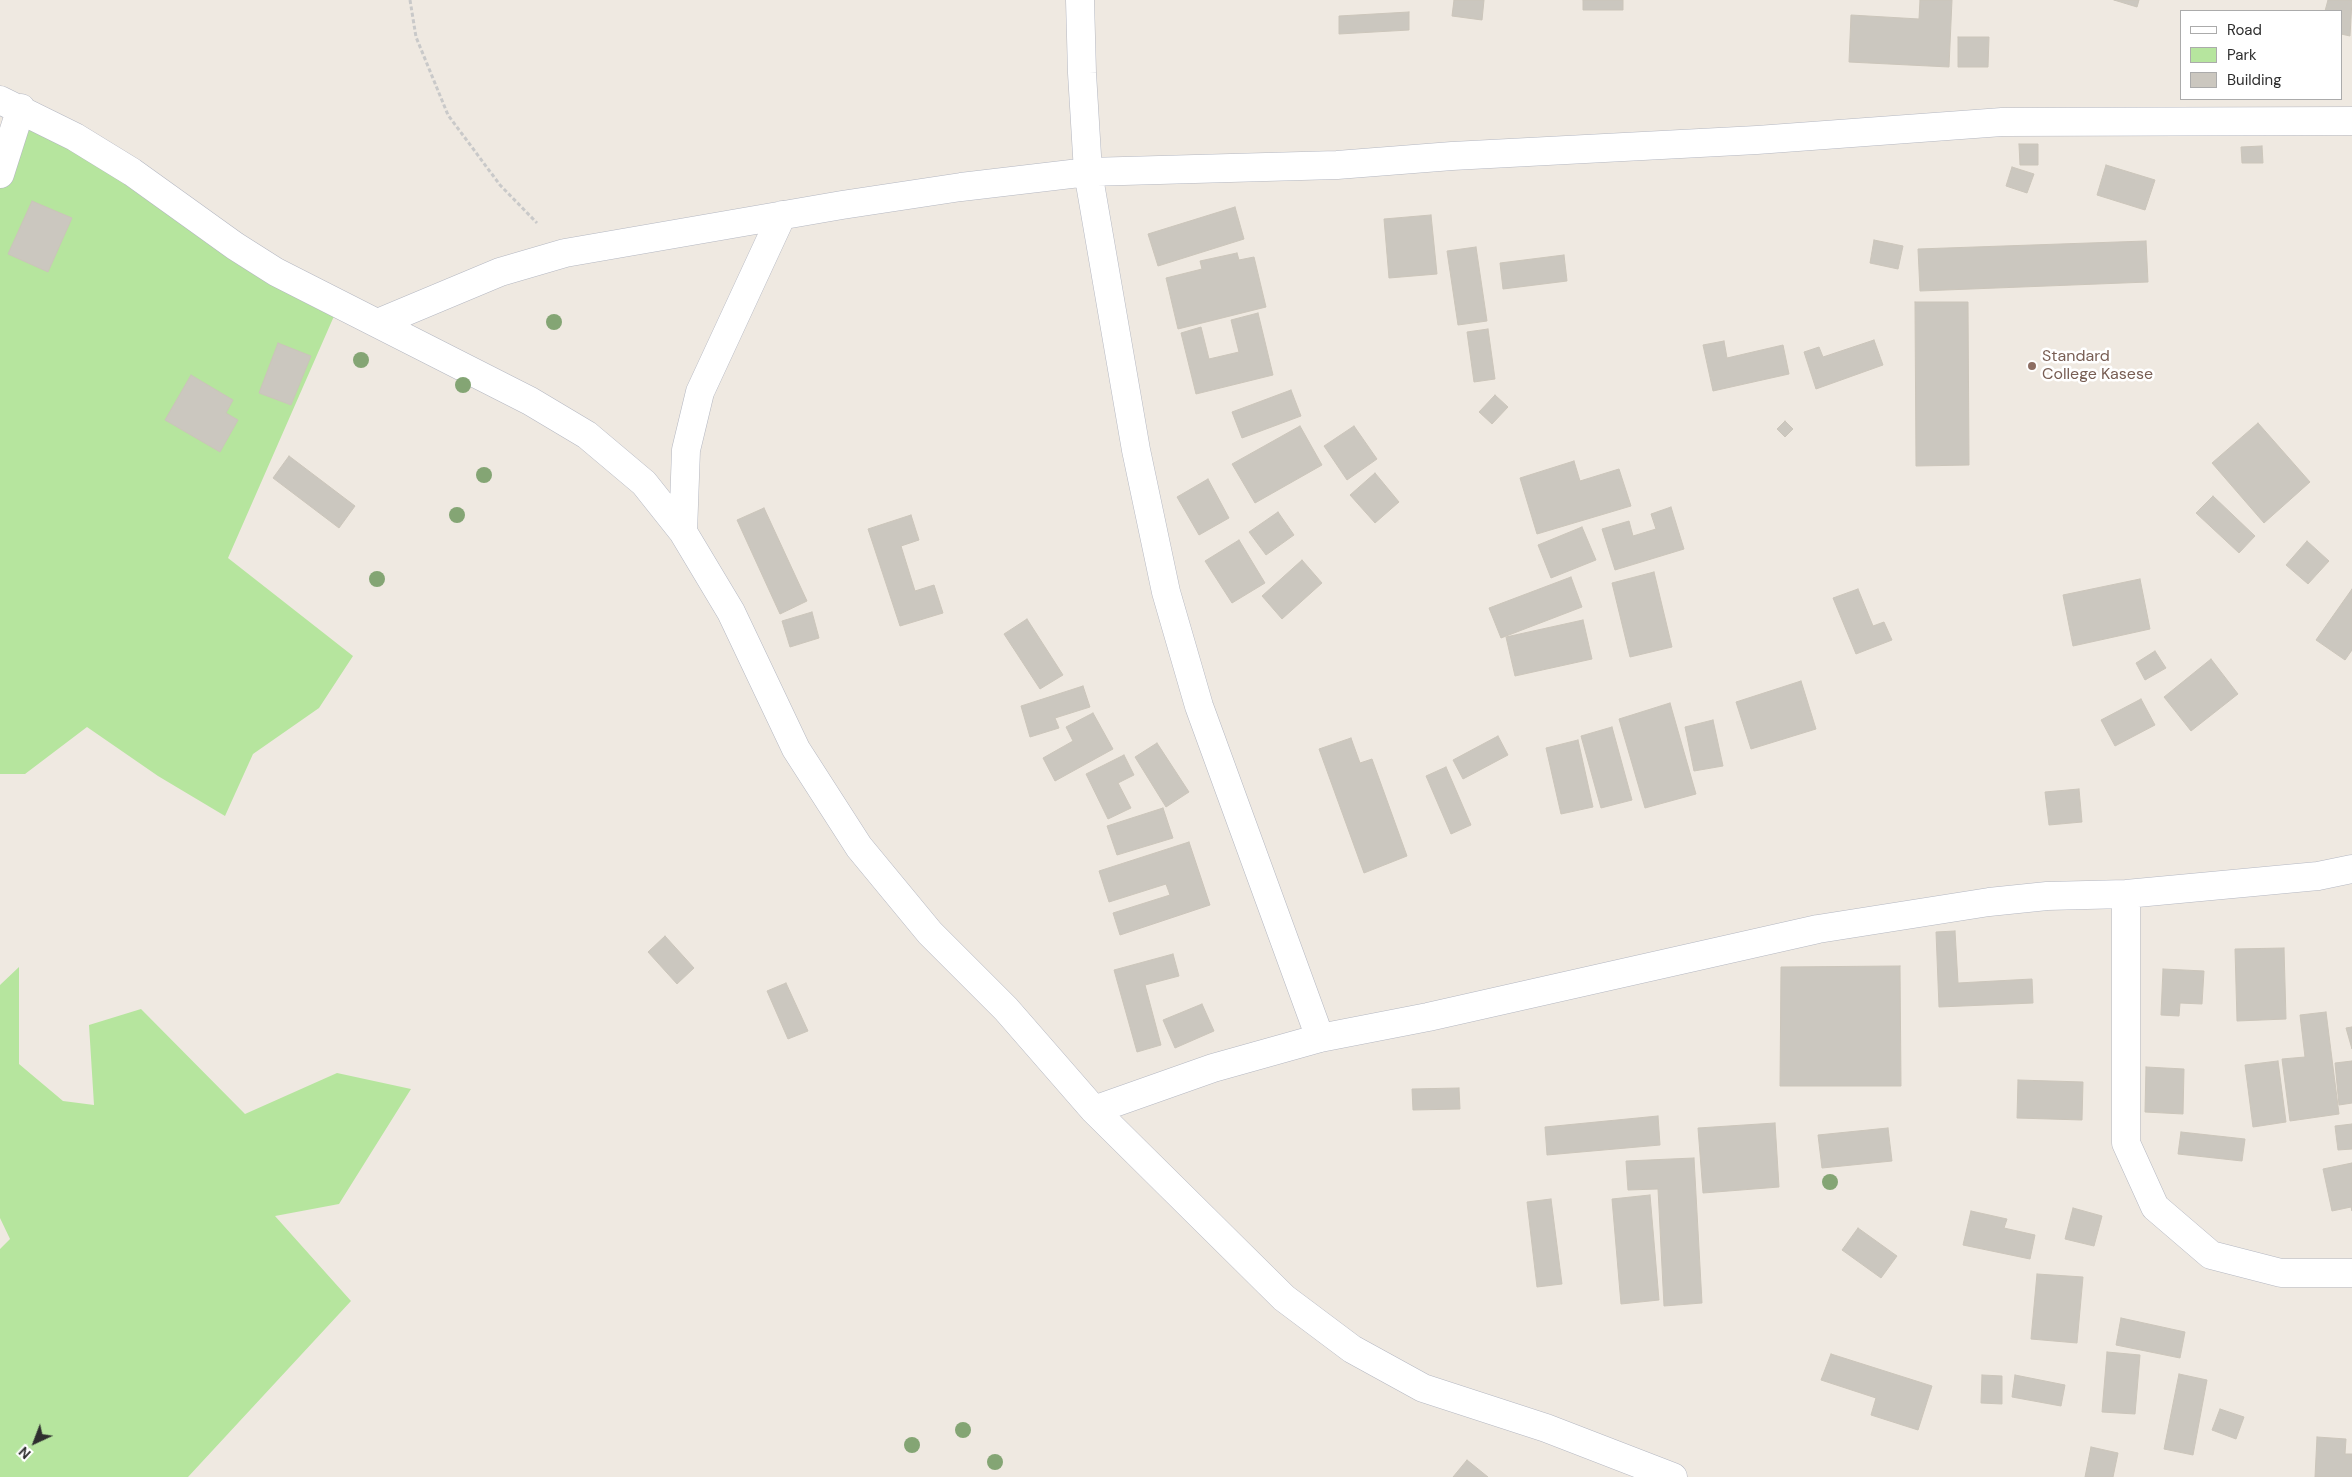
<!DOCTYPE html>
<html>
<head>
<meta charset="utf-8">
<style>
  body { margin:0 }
  #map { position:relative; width:2352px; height:1477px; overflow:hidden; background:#efe9e1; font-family:"DM Sans",sans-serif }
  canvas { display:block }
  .legend { position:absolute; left:2180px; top:10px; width:162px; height:90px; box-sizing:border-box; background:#fff; border:1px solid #ababab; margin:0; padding:6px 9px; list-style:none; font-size:15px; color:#2e2e2e }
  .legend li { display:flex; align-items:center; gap:10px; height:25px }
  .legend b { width:25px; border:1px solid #ababab }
  .north { position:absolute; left:10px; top:1417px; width:50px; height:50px; -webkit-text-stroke:4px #fff; paint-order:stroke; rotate:223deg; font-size:14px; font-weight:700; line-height:20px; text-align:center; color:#2e2e2e }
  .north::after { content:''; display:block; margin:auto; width:18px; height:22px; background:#2e2e2e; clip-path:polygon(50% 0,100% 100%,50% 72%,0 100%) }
</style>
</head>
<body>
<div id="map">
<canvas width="2352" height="1477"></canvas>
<ul class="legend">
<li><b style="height:6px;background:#fff"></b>Road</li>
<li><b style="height:14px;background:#b6e59e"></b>Park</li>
<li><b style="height:14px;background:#cbc7bf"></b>Building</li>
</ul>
<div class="north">N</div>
</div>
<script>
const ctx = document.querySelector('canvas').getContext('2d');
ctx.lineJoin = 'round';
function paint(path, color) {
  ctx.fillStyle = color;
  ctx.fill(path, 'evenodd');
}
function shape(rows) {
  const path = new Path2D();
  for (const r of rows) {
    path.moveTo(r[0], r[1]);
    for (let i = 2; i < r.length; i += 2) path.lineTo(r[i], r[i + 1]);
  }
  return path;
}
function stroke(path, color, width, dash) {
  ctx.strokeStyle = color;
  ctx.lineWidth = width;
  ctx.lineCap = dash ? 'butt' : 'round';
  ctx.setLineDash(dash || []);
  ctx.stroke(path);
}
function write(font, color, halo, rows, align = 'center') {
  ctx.font = font + ' "DM Sans",sans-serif';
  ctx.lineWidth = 5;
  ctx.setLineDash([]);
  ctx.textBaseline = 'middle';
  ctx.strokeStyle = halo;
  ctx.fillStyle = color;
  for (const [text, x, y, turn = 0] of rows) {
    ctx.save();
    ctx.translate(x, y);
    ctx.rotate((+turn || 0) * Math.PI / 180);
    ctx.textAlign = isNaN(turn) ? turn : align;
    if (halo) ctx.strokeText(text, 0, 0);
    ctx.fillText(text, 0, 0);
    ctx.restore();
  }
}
const green = shape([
  [29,125,338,307,228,558,353,656,319,708,253,754,225,816,158,776,87,727,25,774,0,774,0,179],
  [19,967,19,1064,63,1101,94,1105,89,1025,141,1009,245,1114,337,1073,411,1089,339,1204,275,1216,351,1301,188,1477,0,1477,0,1249,10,1239,0,1218,0,985]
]);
const building = shape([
  [1454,0,1484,0,1482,20,1452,16,1454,0],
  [1583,0,1623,0,1623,10,1583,10,1583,0],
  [1920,0,1952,0,1949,67,1849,62,1851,15,1919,19,1920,0],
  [2114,0,2139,0,2137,7,2114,0],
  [2328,0,2352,0,2350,36,2341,34,2341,11,2325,11,2328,0],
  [1409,12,1409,30,1339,34,1339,16,1409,12],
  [1958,37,1989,37,1988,67,1958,67,1958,37],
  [2019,144,2038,144,2038,165,2020,165,2019,144],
  [2262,146,2263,163,2242,163,2241,147,2262,146],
  [2106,165,2155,180,2145,210,2097,195,2106,165],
  [2012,167,2034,174,2027,193,2006,186,2012,167],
  [32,201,72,218,48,272,8,254,32,201],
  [1235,207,1244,239,1158,266,1148,234,1235,207],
  [1431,215,1437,274,1389,278,1384,219,1431,215],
  [1874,240,1903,246,1898,269,1870,263,1874,240],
  [2146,241,2148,282,1920,291,1918,249,2146,241],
  [1476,247,1487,321,1458,325,1447,251,1476,247],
  [1237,253,1239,260,1254,257,1266,307,1178,329,1166,278,1202,269,1200,261,1237,253],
  [1564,255,1567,281,1503,289,1500,263,1564,255],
  [1915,302,1968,302,1969,465,1916,466,1915,302],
  [1258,313,1273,375,1196,394,1181,333,1201,327,1209,359,1239,352,1231,320,1258,313],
  [1488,329,1495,379,1474,382,1467,332,1488,329],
  [1874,340,1883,365,1816,389,1804,352,1819,347,1823,357,1874,340],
  [1724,341,1727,358,1783,345,1789,374,1713,391,1703,345,1724,341],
  [278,343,311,356,291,405,259,393,278,343],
  [191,375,233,400,226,413,238,420,220,452,165,420,191,375],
  [1291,390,1301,416,1242,438,1232,412,1291,390],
  [1495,395,1508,407,1492,424,1479,412,1495,395],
  [1785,421,1793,429,1785,437,1777,429,1785,421],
  [2258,423,2310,482,2264,523,2212,463,2258,423],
  [1300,426,1322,465,1255,503,1232,464,1300,426],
  [1354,426,1377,459,1347,480,1324,446,1354,426],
  [289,456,355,506,339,528,273,478,289,456],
  [1574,461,1580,481,1619,469,1631,506,1537,534,1520,478,1574,461],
  [1375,473,1399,502,1375,523,1350,495,1375,473],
  [1208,479,1229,518,1199,535,1177,497,1208,479],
  [2213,496,2255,536,2239,553,2196,513,2213,496],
  [1671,507,1684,549,1615,570,1602,529,1629,521,1633,536,1656,529,1651,514,1671,507],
  [764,508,807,601,780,614,737,520,764,508],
  [1278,512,1294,535,1266,555,1249,532,1278,512],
  [911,515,919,540,901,546,915,591,934,585,943,613,900,626,868,529,911,515],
  [1582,527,1596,560,1551,578,1538,545,1582,527],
  [1239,540,1265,583,1232,603,1205,561,1239,540],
  [2307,541,2329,561,2308,584,2286,565,2307,541],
  [1302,560,1322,583,1282,619,1262,596,1302,560],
  [1654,572,1672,647,1630,657,1612,583,1654,572],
  [1571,577,1582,607,1501,638,1489,608,1571,577],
  [2140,579,2150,629,2073,646,2063,595,2140,579],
  [1858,589,1873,626,1884,622,1892,640,1856,654,1833,598,1858,589],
  [2352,589,2352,650,2345,660,2316,640,2352,589],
  [812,612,819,638,790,647,782,621,812,612],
  [1027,619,1063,675,1040,689,1004,634,1027,619],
  [1583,620,1592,659,1515,676,1506,637,1583,620],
  [2155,651,2166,668,2145,680,2136,663,2155,651],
  [2211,659,2238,694,2191,731,2164,697,2211,659],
  [1801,681,1816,729,1751,749,1736,702,1801,681],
  [1083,686,1090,707,1055,718,1059,728,1030,737,1021,706,1083,686],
  [2141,699,2155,725,2115,746,2101,720,2141,699],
  [1670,703,1696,794,1645,808,1619,719,1670,703],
  [1093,713,1113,749,1055,781,1043,758,1073,741,1066,727,1093,713],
  [1713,720,1723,766,1694,771,1685,727,1713,720],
  [1612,727,1632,800,1601,808,1581,736,1612,727],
  [1498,736,1508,755,1463,779,1453,760,1498,736],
  [1351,738,1360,763,1372,759,1407,856,1364,873,1319,749,1351,738],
  [1578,740,1593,807,1561,814,1546,748,1578,740],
  [1157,743,1189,792,1166,807,1135,757,1157,743],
  [1124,755,1134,775,1118,783,1131,808,1108,819,1086,774,1124,755],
  [1446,767,1471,825,1451,834,1426,776,1446,767],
  [2079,789,2082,822,2049,825,2045,792,2079,789],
  [1163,808,1173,838,1117,855,1107,826,1163,808],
  [1189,842,1210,905,1120,935,1113,913,1170,895,1166,884,1109,902,1099,871,1189,842],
  [1955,931,1958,983,2032,979,2033,1003,1939,1007,1936,932,1955,931],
  [665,936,694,968,677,984,648,952,665,936],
  [2284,948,2286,1019,2237,1021,2235,949,2284,948],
  [1173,954,1179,976,1145,985,1161,1045,1137,1052,1114,970,1173,954],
  [1900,966,1901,1086,1780,1086,1781,967,1900,966],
  [2163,969,2204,971,2202,1004,2180,1003,2179,1016,2161,1015,2163,969],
  [786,983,808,1031,788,1039,767,991,786,983],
  [1202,1004,1214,1031,1175,1048,1163,1020,1202,1004],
  [2326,1012,2339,1114,2290,1121,2282,1059,2305,1057,2300,1015,2326,1012],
  [2352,1027,2352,1049,2346,1028,2352,1027],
  [2278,1061,2286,1122,2253,1127,2245,1065,2278,1061],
  [2352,1061,2352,1103,2339,1105,2335,1063,2352,1061],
  [2146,1067,2184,1069,2183,1114,2145,1112,2146,1067],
  [2018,1080,2083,1082,2082,1120,2017,1118,2018,1080],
  [1459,1088,1460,1109,1413,1110,1412,1089,1459,1088],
  [1658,1116,1660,1145,1547,1155,1545,1127,1658,1116],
  [1775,1123,1779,1187,1703,1193,1698,1128,1775,1123],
  [2352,1124,2352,1149,2338,1150,2335,1126,2352,1124],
  [1888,1128,1892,1161,1822,1168,1818,1135,1888,1128],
  [2181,1132,2245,1139,2242,1161,2178,1154,2181,1132],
  [1694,1158,1702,1303,1664,1306,1658,1189,1628,1190,1626,1161,1694,1158],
  [2352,1163,2352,1211,2351,1207,2332,1211,2323,1169,2352,1163],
  [1650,1195,1659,1300,1621,1304,1612,1199,1650,1195],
  [1551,1199,1562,1284,1537,1287,1527,1202,1551,1199],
  [2073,1208,2102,1216,2094,1246,2065,1239,2073,1208],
  [1971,1211,2007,1219,2004,1228,2035,1235,2030,1259,1963,1245,1971,1211],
  [1858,1228,1897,1256,1881,1278,1842,1250,1858,1228],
  [2037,1274,2083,1277,2077,1343,2031,1339,2037,1274],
  [2121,1318,2185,1332,2180,1358,2116,1345,2121,1318],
  [2107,1352,2140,1355,2135,1414,2102,1412,2107,1352],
  [1831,1354,1932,1386,1918,1430,1871,1415,1876,1398,1821,1380,1831,1354],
  [2179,1374,2207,1380,2193,1455,2164,1449,2179,1374],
  [1982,1375,2002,1376,2002,1404,1981,1403,1982,1375],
  [2015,1375,2065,1385,2061,1406,2012,1397,2015,1375],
  [2220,1409,2244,1417,2236,1439,2212,1430,2220,1409],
  [2317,1437,2346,1439,2345,1454,2352,1454,2352,1477,2315,1477,2317,1437],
  [2091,1447,2118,1453,2113,1477,2085,1477,2091,1447],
  [1467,1460,1488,1477,1453,1477,1467,1460]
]);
const path = shape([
  [410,0,416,37,448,115,500,185,537,223]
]);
const minor = shape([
  [1080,0,1082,73,1088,172,1136,450,1166,592,1199,706,1320,1038],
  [0,100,75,137,132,172,235,246,276,272,530,401,587,435,644,483,683,532,731,612,796,749,859,847,930,933,1006,1009,1094,1110,1284,1298,1352,1349,1423,1388,1546,1428,1673,1477],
  [0,174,21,108],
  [378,323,500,272,565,253,842,205,961,187,1088,172,1337,165,1452,156,1757,140,2002,122,2352,121],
  [683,532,686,450,700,392,782,215],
  [2126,894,2126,1143,2155,1207,2211,1255,2281,1273,2352,1273],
  [1094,1110,1213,1068,1320,1038,1428,1017,1818,929,1989,902,2047,896,2126,894,2318,876,2352,869]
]);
const trees = [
  [554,322],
  [361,360],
  [463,385],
  [484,475],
  [457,515],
  [377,579],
  [1830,1182],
  [963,1430],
  [912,1445],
  [995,1462]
];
const markers = [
  [2032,366,5,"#8d6e63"]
];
const educationNames = [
  ["Standard",2042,357],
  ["College Kasese",2042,375]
];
paint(green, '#b6e59e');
paint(building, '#cbc7bf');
stroke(building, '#cbc5ba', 1);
stroke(minor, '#b4b7c1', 29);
stroke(path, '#c9c9c9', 3, [4, 2.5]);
stroke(minor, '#fff', 28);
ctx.fillStyle = '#84a574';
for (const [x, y] of trees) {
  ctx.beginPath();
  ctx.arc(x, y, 8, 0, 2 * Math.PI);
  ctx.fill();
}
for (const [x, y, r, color] of markers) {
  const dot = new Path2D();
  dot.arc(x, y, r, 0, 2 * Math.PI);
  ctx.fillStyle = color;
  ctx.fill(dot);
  stroke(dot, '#fff', 2);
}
write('16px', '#785e54', '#fff', educationNames, 'left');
</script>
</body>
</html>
